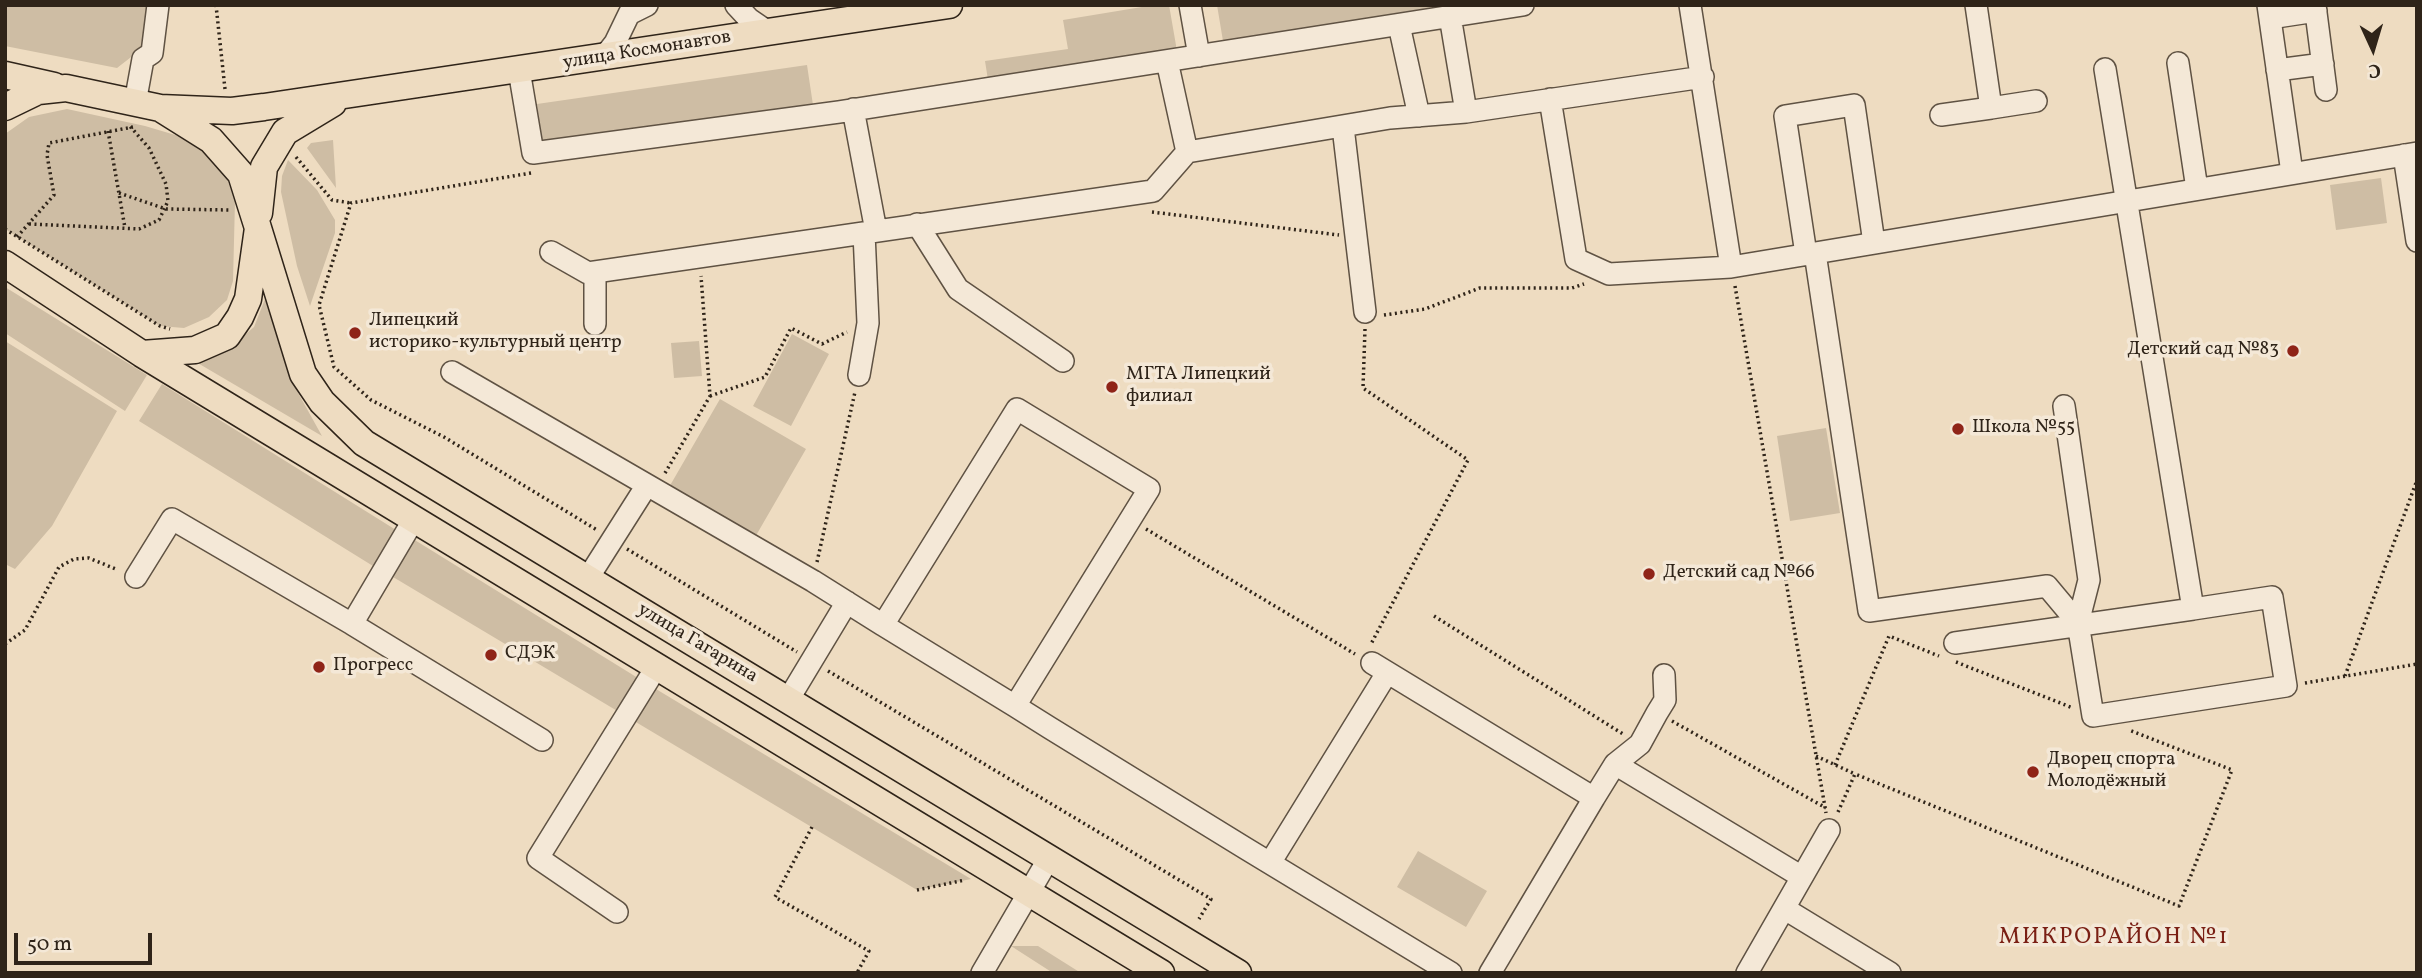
<!DOCTYPE html>
<html>
<head>
<meta charset="utf-8">
<style>
  body { margin:0 }
  #map { position:relative; width:2422px; height:978px; overflow:hidden; background:#eedcc1; font-family:Vollkorn,serif }
  canvas { display:block }
  .frame { position:absolute; inset:0; border:7px solid #2f2419; pointer-events:none }
  .north { position:absolute; left:2338px; top:14px; width:70px; height:70px; -webkit-text-stroke:5px #f4e8d7; paint-order:stroke; rotate:176deg; font-size:19px; font-weight:700; line-height:28px; text-align:center; color:#2f2419 }
  .north::after { content:''; display:block; margin:auto; width:24px; height:32px; background:#2f2419; clip-path:polygon(50% 0,100% 100%,50% 72%,0 100%) }
  .scale { position:absolute; left:14px; top:933px; width:138px; height:32px; box-sizing:border-box; border:4px solid #2f2419; border-top:0; padding-left:9px; font-size:21px; line-height:24px; white-space:nowrap; color:#2f2419; -webkit-text-stroke:5px #f4e8d7; paint-order:stroke }
</style>
</head>
<body>
<div id="map">
<canvas width="2422" height="978"></canvas>
<div class="frame"></div>
<div class="north">С</div>
<div class="scale">50 m</div>
</div>
<script>
const ctx = document.querySelector('canvas').getContext('2d');
ctx.lineJoin = 'round';
function paint(path, color) {
  ctx.fillStyle = color;
  ctx.fill(path, 'evenodd');
}
function shape(rows) {
  const path = new Path2D();
  for (const r of rows) {
    path.moveTo(r[0], r[1]);
    for (let i = 2; i < r.length; i += 2) path.lineTo(r[i], r[i + 1]);
  }
  return path;
}
function stroke(path, color, width, dash) {
  ctx.strokeStyle = color;
  ctx.lineWidth = width;
  ctx.lineCap = dash ? 'butt' : 'round';
  ctx.setLineDash(dash || []);
  ctx.stroke(path);
}
function write(font, color, halo, rows, align = 'center') {
  ctx.font = font + ' Vollkorn,serif';
  ctx.lineWidth = 7;
  ctx.setLineDash([]);
  ctx.textBaseline = 'middle';
  ctx.strokeStyle = halo;
  ctx.fillStyle = color;
  for (const [text, x, y, turn = 0] of rows) {
    ctx.save();
    ctx.translate(x, y);
    ctx.rotate((+turn || 0) * Math.PI / 180);
    ctx.textAlign = isNaN(turn) ? turn : align;
    if (halo) ctx.strokeText(text, 0, 0);
    ctx.fillText(text, 0, 0);
    ctx.restore();
  }
}
const green = shape([
  [5,5,152,5,144,47,117,68,5,46],
  [1154,5,1169,5,1177,51,988,80,985,61,1068,49,1063,20],
  [1217,5,1447,5,1223,41],
  [807,65,813,105,542,145,537,104],
  [67,109,145,126,182,137,200,148,226,176,235,201,233,281,227,300,209,317,184,328,160,326,5,229,5,134,29,117],
  [333,140,336,188,307,148,311,143],
  [288,160,317,190,335,220,335,233,310,306,297,266,281,192,282,176],
  [2381,178,2387,223,2336,230,2330,185],
  [5,287,147,375,125,411,5,333],
  [265,299,292,382,322,436,196,362,227,350,254,327],
  [792,334,829,354,791,426,753,406],
  [5,341,117,411,52,526,15,569,5,564],
  [699,341,702,376,674,378,671,343],
  [162,384,396,530,373,566,139,421],
  [720,399,806,449,754,539,668,489],
  [1826,428,1840,513,1790,521,1777,436],
  [405,534,646,683,971,879,917,890,383,571],
  [1418,851,1487,891,1466,927,1397,887],
  [1011,946,1038,946,1081,973,1053,973]
]);
const path = shape([
  [216,5,225,89],
  [108,131,125,228],
  [296,157,332,200,351,203],
  [531,173,351,203,319,305,334,367,371,400,444,437,597,530],
  [119,193,166,209,230,210],
  [1152,212,1339,235],
  [29,224,139,229,159,220,168,201,166,184,149,148,128,124],
  [5,229,160,326,170,329],
  [17,237,54,195,47,155,49,143,133,127],
  [1735,286,1826,813],
  [1384,315,1425,309,1480,288,1572,288,1584,284],
  [1365,329,1363,388,1468,460,1371,644],
  [710,396,765,377,791,328,822,344,847,332],
  [665,473,710,396,701,276],
  [1146,529,1355,654],
  [627,549,797,652],
  [817,562,855,392],
  [1434,616,1623,734],
  [5,644,25,630,59,567,74,559,89,558,118,570],
  [1956,662,2073,708],
  [828,671,1211,899,1199,919],
  [2345,676,2417,480],
  [2305,683,2417,664],
  [1672,721,1826,808],
  [1816,756,1855,774],
  [1835,765,1889,636,1939,656],
  [1838,812,1855,774,2179,906,2232,770,2129,730],
  [812,827,775,897,869,951,858,971,861,973],
  [917,890,965,880]
]);
const minor = shape([
  [736,5,749,19,768,32],
  [1190,5,1199,56],
  [1690,5,1731,267],
  [1976,5,1991,108,2036,101],
  [2268,5,2292,173],
  [2315,5,2326,90],
  [1450,16,1466,112],
  [2270,18,2316,11],
  [1399,25,1419,116],
  [604,57,615,43,629,14,647,5],
  [1167,61,1187,152],
  [2178,63,2197,189],
  [519,70,533,153,839,112,1523,5],
  [2277,70,2323,64],
  [1550,99,1576,259,1609,274,1731,267,2417,153],
  [135,103,143,59,152,53,158,5],
  [853,109,876,231],
  [1941,115,1991,108],
  [1343,127,1365,312],
  [2404,155,2417,241],
  [917,224,958,289,1063,361],
  [551,252,588,273,1153,191,1187,152,1390,118,1466,112,1703,77],
  [1815,253,1869,611,2047,586,2078,623,2093,716,2286,686,2272,597,2193,609],
  [1806,254,1785,116,1854,105,1874,243],
  [595,272,595,324],
  [452,372,813,581,883,625],
  [859,375,868,323,864,233],
  [2064,406,2089,580,2078,623],
  [136,577,172,519,352,624,414,519],
  [588,578,647,485],
  [352,624,542,740],
  [1955,643,2193,609,2105,69],
  [1372,663,1594,798,1615,764,1802,877],
  [788,700,847,602],
  [1015,706,1149,489,1017,409,883,625,1015,706,1050,728,1245,848,1451,973],
  [1615,764,1640,744,1657,713,1665,700,1664,675],
  [1270,863,1387,673],
  [1785,909,1890,973],
  [617,912,538,858,657,666],
  [982,973,1049,858],
  [1490,973,1594,798],
  [1747,973,1829,830]
]);
const major = shape([
  [5,75,54,86],
  [5,107,38,91,66,88,160,108,211,140,241,174,258,228,248,299,240,317,227,336,195,350,142,354],
  [160,108,232,111,264,107,949,5],
  [259,213,264,167,285,132,333,103],
  [258,228,303,374,322,402,364,443,1238,973],
  [5,264,142,354,1161,973]
]);
const markers = [
  [355,333,7,"#8f2418"],
  [2293,351,7,"#8f2418"],
  [1112,387,7,"#8f2418"],
  [1958,429,7,"#8f2418"],
  [1649,574,7,"#8f2418"],
  [491,655,7,"#8f2418"],
  [319,667,7,"#8f2418"],
  [2033,772,7,"#8f2418"]
];
const streetNames = [
  ["улица Космонавтов",647,51,-9],
  ["улица Гагарина",697,644,31]
];
const poiNames = [
  ["Липецкий",369,322],
  ["историко-культурный центр",369,344],
  ["Детский сад №83",2279,351,"right"],
  ["МГТА Липецкий",1126,376],
  ["филиал",1126,398],
  ["Школа №55",1972,429],
  ["Детский сад №66",1663,574],
  ["СДЭК",505,655],
  ["Прогресс",333,667],
  ["Дворец спорта",2047,761],
  ["Молодёжный",2047,783]
];
const quarterNames = [
  ["МИКРОРАЙОН №1",2114,939]
];
paint(green, '#cebda4');
stroke(minor, '#5f5243', 24);
stroke(major, '#2f2419', 29);
stroke(path, '#2f2419', 3.5, [2, 3.5]);
stroke(minor, '#f4e8d7', 21);
stroke(major, '#eedcc1', 26);
for (const [x, y, r, color] of markers) {
  const dot = new Path2D();
  dot.arc(x, y, r, 0, 2 * Math.PI);
  ctx.fillStyle = color;
  ctx.fill(dot);
  stroke(dot, '#f4e8d7', 2.5);
}
write('19px', '#2f2419', '#f4e8d7', streetNames);
write('19px', '#2f2419', '#f4e8d7', poiNames, 'left');
ctx.letterSpacing = '2px';
write('23px', '#7a1f14', '#f4e8d7', quarterNames);
ctx.letterSpacing = '0px';
</script>
</body>
</html>
